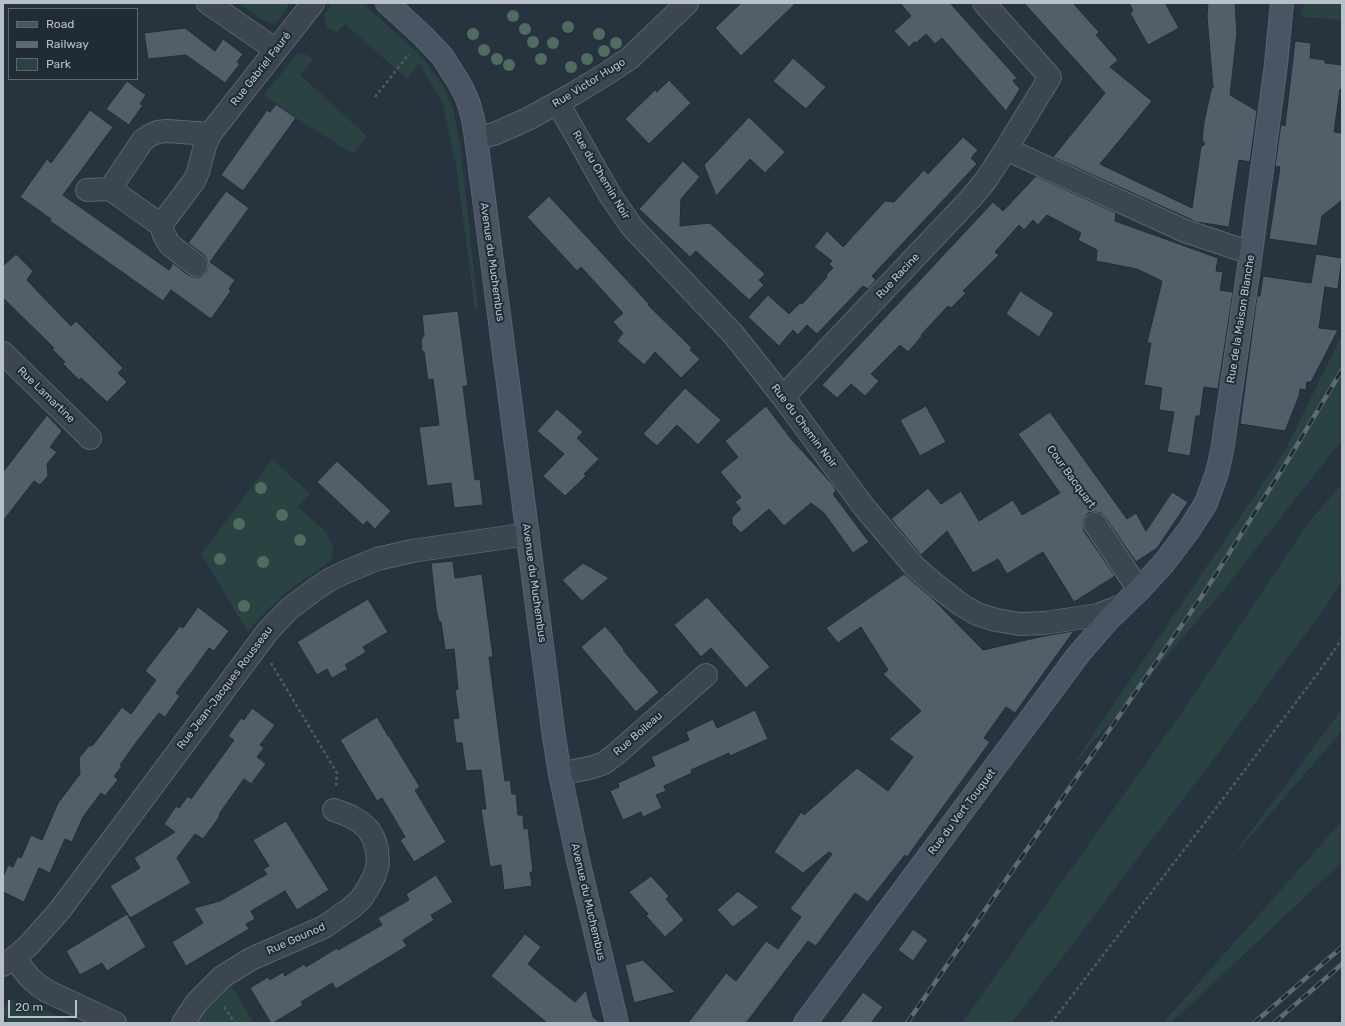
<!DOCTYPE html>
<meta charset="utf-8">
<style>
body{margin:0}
#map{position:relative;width:1345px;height:1026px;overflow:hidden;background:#273440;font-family:Rubik,sans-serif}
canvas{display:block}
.frame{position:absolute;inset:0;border:4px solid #b8c1ca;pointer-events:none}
.legend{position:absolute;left:8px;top:8px;width:130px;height:72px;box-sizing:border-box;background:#202b35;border:1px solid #5d6771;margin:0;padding:5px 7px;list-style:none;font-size:12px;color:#b8c1ca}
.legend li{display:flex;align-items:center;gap:8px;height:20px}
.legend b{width:20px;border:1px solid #5d6771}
.scale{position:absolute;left:8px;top:1000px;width:69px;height:18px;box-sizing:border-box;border:2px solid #b8c1ca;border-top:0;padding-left:5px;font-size:12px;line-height:14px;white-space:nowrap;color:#b8c1ca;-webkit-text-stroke:3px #202b35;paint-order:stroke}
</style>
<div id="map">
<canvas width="1345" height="1026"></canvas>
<div class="frame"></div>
<ul class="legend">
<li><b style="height:5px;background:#495562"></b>Road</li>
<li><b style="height:5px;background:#5e6a76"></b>Railway</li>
<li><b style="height:11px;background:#2a4242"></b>Park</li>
</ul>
<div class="scale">20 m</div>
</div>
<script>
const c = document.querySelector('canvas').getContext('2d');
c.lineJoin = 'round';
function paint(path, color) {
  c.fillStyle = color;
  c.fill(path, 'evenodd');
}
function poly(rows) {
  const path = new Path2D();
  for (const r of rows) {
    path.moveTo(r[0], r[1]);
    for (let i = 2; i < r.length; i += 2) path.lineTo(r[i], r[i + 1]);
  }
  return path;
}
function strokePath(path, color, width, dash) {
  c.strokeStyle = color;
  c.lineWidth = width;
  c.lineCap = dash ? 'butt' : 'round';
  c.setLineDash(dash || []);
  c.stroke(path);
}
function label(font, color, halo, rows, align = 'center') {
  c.font = font + ' Rubik,sans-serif';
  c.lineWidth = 4;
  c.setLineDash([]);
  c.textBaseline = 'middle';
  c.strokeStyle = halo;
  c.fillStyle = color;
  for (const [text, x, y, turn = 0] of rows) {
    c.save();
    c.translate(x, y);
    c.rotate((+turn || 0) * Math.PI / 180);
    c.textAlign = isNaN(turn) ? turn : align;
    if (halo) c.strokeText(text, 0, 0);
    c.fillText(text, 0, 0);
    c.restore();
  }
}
const green = poly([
 [238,3,290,3,277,22,271,24,258,17],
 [333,3,363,3,422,57,443,85,453,108,461,150,478,308,475,309,456,165,442,101,419,63,407,79,345,24,336,33,327,27,325,20,325,13],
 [1304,3,1342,3,1342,20,1301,17],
 [301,53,309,56,313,60,300,75,367,136,353,154,296,118,264,95,296,55],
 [1342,334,1342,441,1334,450,1222,592,1070,769,1286,449],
 [272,459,310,494,298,507,326,532,333,548,333,554,331,561,289,590,266,611,248,632,201,554],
 [1342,484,1342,580,1325,607,1216,756,1012,1023,962,1023,1178,718,1308,523],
 [1342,709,1342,731,1229,861],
 [1342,821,1342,862,1171,1023,1163,1023],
 [229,982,254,1023,192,1023],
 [9,1000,27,1003,47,1011,74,1023,8,1023,4,1016,4,1008]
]);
const building = poly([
 [741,3,796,3,741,56,715,28,741,3],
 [900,3,950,3,1017,78,1013,81,1020,89,1006,111,942,38,935,44,926,34,916,43,914,42,909,47,894,31,911,16,900,3],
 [1024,3,1073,3,1099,32,1096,35,1118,60,1110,67,1152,101,1100,164,1192,208,1201,147,1205,144,1202,140,1204,122,1212,86,1213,88,1207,16,1208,3,1235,3,1237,33,1230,95,1257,111,1250,162,1239,160,1229,227,1196,222,1190,219,1053,157,1105,93,1024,3],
 [1129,3,1165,3,1179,28,1148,45,1130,13,1133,11,1129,3],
 [185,28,215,51,223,39,243,54,237,62,240,64,225,83,186,55,148,59,144,33,185,28],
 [1295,41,1311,43,1310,58,1325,60,1325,63,1342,65,1342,90,1340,89,1334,132,1342,133,1342,200,1322,216,1317,246,1269,239,1280,167,1275,166,1281,124,1285,126,1295,41],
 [793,58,826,87,806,109,773,81,793,58],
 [669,80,691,103,649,144,625,119,655,90,657,92,669,80],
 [127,81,146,95,140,104,143,105,129,125,106,109,127,81],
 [276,104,296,118,243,191,221,175,267,110,270,112,276,104],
 [90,110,113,127,63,195,169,270,173,263,188,275,194,277,200,277,206,272,208,266,207,260,204,255,188,243,226,191,249,208,210,262,235,280,229,289,231,291,211,319,171,290,163,301,50,221,51,219,20,197,47,159,51,163,90,110],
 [749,117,785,152,765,173,750,159,716,196,704,165,749,117],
 [963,137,978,150,971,158,977,164,872,276,876,280,868,289,863,286,817,334,807,325,798,335,793,330,779,346,748,317,768,295,789,314,800,303,802,304,827,277,826,275,833,268,829,264,832,261,814,247,827,231,843,247,885,201,894,202,924,170,928,174,963,137],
 [683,161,700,177,681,199,680,226,710,223,765,274,759,280,764,285,749,300,696,251,690,257,639,209,683,161],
 [1036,176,1116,213,1115,221,1218,258,1216,271,1223,272,1220,290,1233,292,1218,389,1204,387,1200,416,1196,416,1190,456,1167,452,1174,412,1159,410,1162,388,1144,385,1151,343,1147,343,1162,281,1137,269,1096,261,1097,250,1078,240,1081,233,1047,215,1038,225,1033,220,1024,230,1019,225,995,252,999,255,963,291,966,293,951,308,948,306,921,335,922,336,908,352,900,345,871,374,879,381,865,396,851,384,837,398,822,385,993,202,1003,211,1036,176],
 [549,196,649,304,648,305,692,348,690,350,700,359,681,378,655,352,644,365,617,341,623,333,613,322,623,313,581,267,577,271,527,217,549,196],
 [16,254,33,271,27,280,42,296,71,326,76,321,123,368,118,373,127,382,107,402,81,378,79,380,63,364,65,362,52,349,54,348,3,298,3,266,16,254],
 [1316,254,1342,258,1338,289,1325,287,1319,328,1338,330,1311,382,1307,382,1306,390,1300,389,1299,396,1285,431,1240,424,1257,296,1260,296,1263,276,1311,283,1316,254],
 [1020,291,1054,313,1039,337,1006,314,1020,291],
 [458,311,468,386,463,386,475,480,480,479,483,505,454,508,451,483,427,486,419,427,439,425,433,379,428,380,424,352,422,351,421,340,424,335,422,315,458,311],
 [685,388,721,420,698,445,677,425,657,446,643,434,685,388],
 [766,406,792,440,833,485,836,491,833,494,869,542,853,553,824,513,811,503,784,526,769,509,741,533,732,524,732,517,741,509,735,502,741,497,720,472,738,457,725,441,766,406],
 [926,406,946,442,920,456,900,420,926,406],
 [557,409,583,432,577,438,599,459,584,474,586,476,565,496,543,476,564,454,537,431,557,409],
 [1050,412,1127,519,1136,513,1146,531,1172,492,1188,502,1157,548,1136,562,1105,517,1101,513,1095,512,1088,513,1084,519,1083,525,1084,531,1115,576,1074,602,1043,552,1007,574,998,559,973,573,947,531,921,555,891,519,928,488,941,504,961,491,979,521,1013,500,1022,515,1060,493,1018,434,1050,412],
 [47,415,62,431,50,447,57,452,47,464,48,476,40,485,34,481,3,521,3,472,47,415],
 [337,461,391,511,375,529,367,521,363,525,317,482,337,461],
 [453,561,455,578,482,574,493,657,489,657,505,781,510,780,512,794,516,794,518,815,523,815,524,829,528,828,533,872,530,872,532,886,504,890,501,865,490,867,481,809,486,809,481,770,466,771,462,743,456,743,453,719,459,718,455,690,458,689,454,649,445,650,441,622,439,622,436,608,431,563,453,561],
 [583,563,609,578,582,601,562,580,583,563],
 [904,574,932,598,983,650,1044,636,1074,631,1015,713,1006,707,984,738,990,742,969,771,907,857,905,855,868,902,855,893,816,946,808,941,746,1023,688,1023,726,973,736,981,766,941,778,949,801,917,790,909,832,854,829,852,803,873,774,852,801,812,804,815,857,768,888,791,913,757,889,739,921,711,883,674,888,670,861,627,838,643,826,628,904,574],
 [707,597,770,667,746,688,711,648,701,657,674,625,707,597],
 [368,599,388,632,363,647,366,652,345,665,348,669,332,678,327,669,317,675,297,642,329,622,368,599],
 [198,607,229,631,214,651,209,648,194,669,176,693,180,696,165,717,159,713,138,740,120,765,122,766,114,776,118,780,105,796,101,793,83,817,72,842,65,839,50,873,39,868,24,902,3,892,3,877,8,865,13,867,18,856,21,858,31,835,42,840,58,803,80,774,79,758,89,746,93,745,122,707,131,714,156,680,145,671,180,626,183,628,198,607],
 [605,626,624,649,623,650,659,692,636,712,581,647,605,626],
 [252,708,275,725,260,745,264,748,257,757,266,764,251,784,244,779,219,814,220,814,218,819,203,839,195,834,177,858,191,883,130,918,110,886,140,868,134,858,175,832,164,824,176,806,179,808,188,796,191,799,234,740,228,736,241,718,244,720,252,708],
 [755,710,768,739,730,756,729,753,691,770,692,773,664,786,666,791,656,795,662,808,643,817,641,812,623,820,610,791,619,787,618,783,655,766,651,757,689,740,686,732,713,719,717,728,755,710],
 [377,717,388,736,389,736,420,787,415,790,446,842,414,862,400,840,405,837,394,818,382,798,377,801,340,740,377,717],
 [286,821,329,890,297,910,285,891,251,911,255,919,246,924,249,929,186,966,172,942,203,923,194,908,220,901,267,874,263,869,269,866,253,840,286,821],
 [436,875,453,902,431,915,434,920,403,940,407,946,336,989,332,983,301,1002,303,1005,273,1023,271,1023,250,988,268,977,270,980,283,972,285,976,304,964,306,967,337,948,338,950,382,925,378,918,409,900,406,894,436,875],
 [651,876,669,896,666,899,684,920,665,937,646,916,648,914,629,892,651,876],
 [738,891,759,907,733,927,717,910,738,891],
 [127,914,146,947,107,971,102,963,80,975,66,951,127,914],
 [913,929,928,940,913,961,898,950,913,929],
 [525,934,541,947,528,964,575,1002,586,990,593,1017,600,1023,547,1023,491,976,525,934],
 [643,960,675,992,634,1003,625,965,643,960],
 [863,992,883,1007,871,1023,840,1023,863,992]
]);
const path = poly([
 [375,97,409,54],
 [1034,439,1082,505],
 [271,663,337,773,336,788],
 [224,1007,235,1023],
 [1051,1023,1210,816,1318,673,1342,639]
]);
const street = poly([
 [208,3,276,50],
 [558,103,610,195,632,227,734,335,783,397,864,507,914,566,937,586,960,604,977,614,996,620,1020,624,1045,623,1098,615,1124,605],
 [476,138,494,134,528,119,573,94,606,74,630,58,687,3],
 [1006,149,1185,231,1251,253],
 [110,189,161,225],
 [87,190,110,189,143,140,149,136,157,132,167,131,210,134],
 [196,265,170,245,164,235,161,225,194,181,198,172,205,146,210,134,313,3],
 [3,353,90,438],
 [783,397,972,197,986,180,1006,149,1050,77,984,3],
 [1095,524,1139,590],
 [560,774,593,767,604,763,616,754,706,675],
 [14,958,30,978,38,985,47,991,115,1023],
 [3,965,14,958,29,945,60,910,268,631,289,609,317,588,331,579,348,571,377,559,412,551,528,534],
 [183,1023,197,1002,222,977,251,959,324,927,351,908,361,899,368,888,374,877,378,864,377,850,374,839,368,829,360,822,350,816,334,810]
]);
const secondary = poly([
 [387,3,423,36,442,56,458,81,464,92,469,104,473,119,476,138,554,737,560,774,578,860,617,1023],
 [805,1023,1078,655,1109,619,1139,590,1164,563,1189,530,1206,503,1217,473,1222,451,1251,253,1276,64,1282,3]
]);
const rail = poly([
 [907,1023,1204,593,1288,460,1342,370],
 [1254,1023,1342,947],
 [1274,1023,1342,964]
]);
const trees = [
 [513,16],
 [568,27],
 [525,29],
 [473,34],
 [599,34],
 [533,42],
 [553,43],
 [616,43],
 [484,50],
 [604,51],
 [497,59],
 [541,59],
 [587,59],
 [509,65],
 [571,67],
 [261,488],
 [282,515],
 [239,524],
 [300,540],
 [220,559],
 [263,562],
 [244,606]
];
const streetNames = [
 ["Rue Gabriel Fauré",261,69,-52],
 ["Rue Victor Hugo",589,83,-32],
 ["Rue du Chemin Noir",601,175,59],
 ["Avenue du Muchembus",492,262,82],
 ["Rue Racine",898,276,-47],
 ["Rue de la Maison Blanche",1241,319,-81],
 ["Rue Lamartine",46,395,44],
 ["Rue du Chemin Noir",804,426,53],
 ["Cour Bacquart",1071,477,54],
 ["Avenue du Muchembus",534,583,82],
 ["Rue Jean-Jacques Rousseau",225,688,-53],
 ["Rue Boileau",638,734,-41],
 ["Rue du Vert Touquet",962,812,-53],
 ["Avenue du Muchembus",588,902,77],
 ["Rue Gounod",296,939,-24]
];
paint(green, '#2a4242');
paint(building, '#515f6a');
strokePath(building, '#222d37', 1);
strokePath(street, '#59646d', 24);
strokePath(secondary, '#59646d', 24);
strokePath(path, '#495f5f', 2.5, [3, 3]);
strokePath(street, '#3b4650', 22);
strokePath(secondary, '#495562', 22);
strokePath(rail, '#5e6a76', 4.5);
strokePath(rail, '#202b35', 3, [9]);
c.fillStyle = '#4f6c5e';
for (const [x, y] of trees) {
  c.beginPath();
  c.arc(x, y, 6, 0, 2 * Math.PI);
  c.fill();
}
label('11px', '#b8c1ca', '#202b35', streetNames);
</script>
